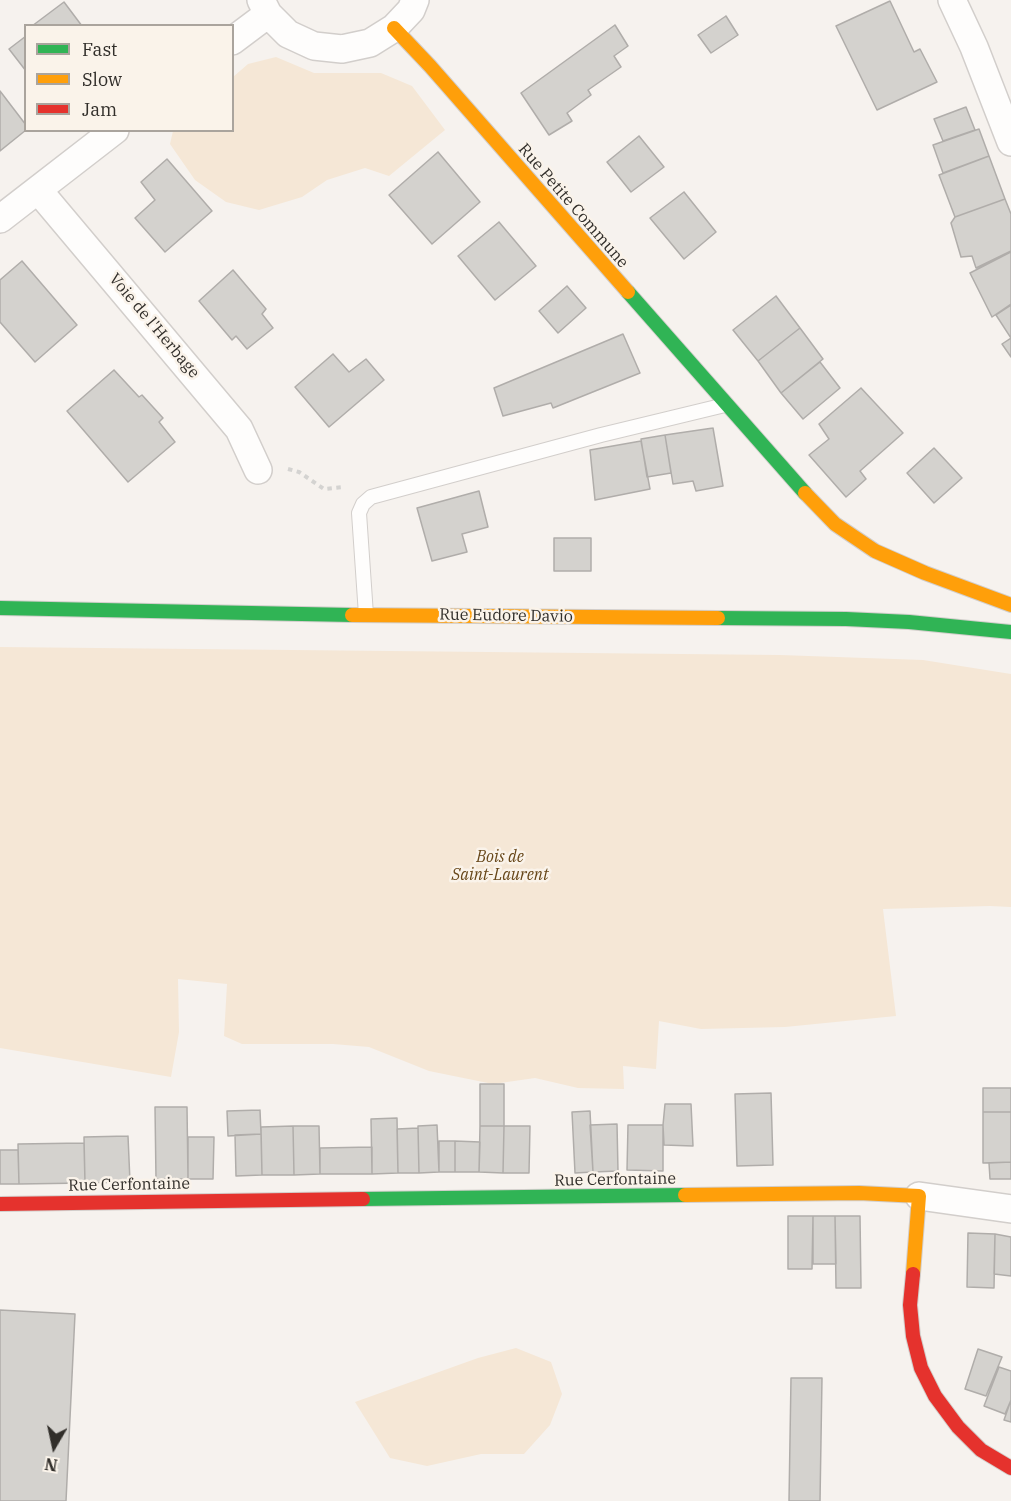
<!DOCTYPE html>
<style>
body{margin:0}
#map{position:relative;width:1011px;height:1501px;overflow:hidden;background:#f6f2ee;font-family:"IBM Plex Serif",serif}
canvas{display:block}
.legend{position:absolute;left:24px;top:24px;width:210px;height:108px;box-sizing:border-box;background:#faf3ea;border:2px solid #aaa49d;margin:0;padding:8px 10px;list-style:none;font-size:18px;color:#312e2a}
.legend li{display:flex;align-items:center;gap:12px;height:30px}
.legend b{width:30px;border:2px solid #aaa49d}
.north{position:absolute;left:24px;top:1417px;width:60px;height:60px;-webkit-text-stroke:4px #faf3ea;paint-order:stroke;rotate:189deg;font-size:16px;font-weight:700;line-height:24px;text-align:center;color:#312e2a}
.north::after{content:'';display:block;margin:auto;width:21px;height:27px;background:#312e2a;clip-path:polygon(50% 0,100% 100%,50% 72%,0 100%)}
</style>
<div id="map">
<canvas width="1011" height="1501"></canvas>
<ul class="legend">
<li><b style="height:8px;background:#30b455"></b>Fast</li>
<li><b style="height:8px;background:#ff9f0a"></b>Slow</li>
<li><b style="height:8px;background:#e5322d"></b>Jam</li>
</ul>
<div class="north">N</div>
</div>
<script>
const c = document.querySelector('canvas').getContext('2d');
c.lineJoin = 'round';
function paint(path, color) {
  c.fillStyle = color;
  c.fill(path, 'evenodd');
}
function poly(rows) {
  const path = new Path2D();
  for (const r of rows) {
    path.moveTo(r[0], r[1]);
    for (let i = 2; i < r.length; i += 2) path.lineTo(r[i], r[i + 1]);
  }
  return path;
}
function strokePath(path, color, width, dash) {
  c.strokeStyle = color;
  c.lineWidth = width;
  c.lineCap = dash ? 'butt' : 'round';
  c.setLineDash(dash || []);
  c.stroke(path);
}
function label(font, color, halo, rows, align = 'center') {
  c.font = font + ' "IBM Plex Serif",serif';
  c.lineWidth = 5;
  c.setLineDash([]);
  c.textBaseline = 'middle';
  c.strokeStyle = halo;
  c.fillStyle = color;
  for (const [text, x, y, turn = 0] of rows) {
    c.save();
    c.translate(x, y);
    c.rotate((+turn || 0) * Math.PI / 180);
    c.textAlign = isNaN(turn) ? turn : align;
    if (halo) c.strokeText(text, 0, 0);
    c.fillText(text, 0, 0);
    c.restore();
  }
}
const green = poly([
 [276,57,314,73,381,73,412,86,445,130,389,176,365,168,327,180,302,197,259,210,226,202,195,180,170,144,173,131,232,130,233,77,248,64],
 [0,647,780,655,923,660,1011,674,1011,907,990,906,883,909,896,1016,785,1027,701,1029,659,1021,656,1069,623,1066,624,1089,578,1088,535,1078,493,1084,429,1071,369,1047,333,1044,242,1044,224,1036,227,984,178,979,179,1032,171,1077,0,1048],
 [516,1348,551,1362,562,1394,550,1425,524,1454,481,1454,427,1466,390,1458,355,1402,478,1358]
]);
const building = poly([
 [890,1,914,52,920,49,937,82,877,110,836,26,890,1],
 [64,2,82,26,32,26,64,2],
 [726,16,738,35,711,53,698,35,726,16],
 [615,25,628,46,614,56,621,67,588,90,591,95,567,113,572,121,549,135,521,93,615,25],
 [26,36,26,71,9,49,26,36],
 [0,91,26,125,26,130,0,151,0,91],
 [966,107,975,130,943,141,934,119,966,107],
 [979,129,989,156,943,173,933,145,979,129],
 [639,136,664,167,631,192,607,162,639,136],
 [438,152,480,202,432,244,389,195,438,152],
 [989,156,1005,199,955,217,939,175,989,156],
 [167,159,212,211,165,252,135,218,155,200,141,182,167,159],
 [684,192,716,232,684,259,650,218,684,192],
 [1005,199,1011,214,1011,251,976,268,972,256,961,257,951,223,955,217,1005,199],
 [499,222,536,266,495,300,458,256,499,222],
 [1011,252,1011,304,992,317,970,273,1011,252],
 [22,261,77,325,35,362,0,322,0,280,22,261],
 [233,270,266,309,262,314,273,328,247,349,236,336,232,340,199,301,233,270],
 [567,286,586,308,558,333,539,311,567,286],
 [776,296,800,328,758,361,733,330,776,296],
 [1011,305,1011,338,996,315,1011,305],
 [800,328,823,359,781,393,758,361,800,328],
 [623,334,640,373,553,408,551,403,503,416,494,388,623,334],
 [1011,338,1011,357,1002,344,1011,338],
 [333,354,349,372,366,359,384,380,329,427,295,387,333,354],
 [820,362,840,388,803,419,781,393,820,362],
 [114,370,139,397,142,395,163,418,159,422,175,442,128,482,67,411,114,370],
 [861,388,903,433,860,471,866,479,846,497,809,455,829,439,819,424,861,388],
 [713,428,723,486,696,491,693,481,673,484,665,435,713,428],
 [665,435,671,473,647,477,641,439,665,435],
 [641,441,650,489,595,500,590,450,641,441],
 [934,448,962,478,934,503,907,473,934,448],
 [479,491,488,527,462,534,467,552,432,561,417,508,479,491],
 [554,538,591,538,591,571,554,571,554,538],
 [480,1084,504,1084,504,1126,480,1126,480,1084],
 [983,1088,1011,1088,1011,1112,983,1112,983,1088],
 [771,1093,773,1165,737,1166,735,1094,771,1093],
 [665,1104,691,1104,693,1146,664,1145,663,1125,665,1104],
 [155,1107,187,1107,188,1179,156,1179,155,1107],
 [260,1110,261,1134,228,1136,227,1111,260,1110],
 [590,1111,593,1172,575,1173,572,1112,590,1111],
 [983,1112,1011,1112,1011,1162,983,1163,983,1112],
 [397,1118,398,1173,372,1174,371,1119,397,1118],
 [617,1124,618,1171,593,1172,590,1125,617,1124],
 [437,1125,439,1172,419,1173,418,1126,437,1125],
 [628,1125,663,1125,663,1171,627,1170,628,1125],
 [293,1126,294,1175,262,1175,261,1127,293,1126],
 [293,1126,319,1126,320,1174,294,1175,293,1126],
 [480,1126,504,1126,503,1173,479,1172,480,1126],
 [504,1126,530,1126,529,1173,503,1173,504,1126],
 [418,1128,419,1173,398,1173,397,1129,418,1128],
 [261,1134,262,1175,236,1176,235,1135,261,1134],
 [128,1136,130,1182,85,1183,84,1137,128,1136],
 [188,1137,214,1137,213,1179,188,1179,188,1137],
 [439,1141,455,1141,455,1172,439,1172,439,1141],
 [455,1141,480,1142,479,1172,455,1172,455,1141],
 [84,1143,85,1183,19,1184,18,1144,84,1143],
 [372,1147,372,1174,320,1174,320,1148,372,1147],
 [0,1150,18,1150,19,1184,0,1184,0,1150],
 [1011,1162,1011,1179,990,1179,989,1163,1011,1162],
 [788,1216,813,1216,812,1269,788,1269,788,1216],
 [813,1216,835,1216,836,1264,813,1264,813,1216],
 [835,1216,860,1216,861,1288,836,1288,835,1216],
 [968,1233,995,1234,994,1288,967,1287,968,1233],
 [995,1234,1011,1237,1011,1276,994,1274,995,1234],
 [0,1310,75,1314,66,1501,0,1501,0,1310],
 [978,1349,1002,1357,986,1396,965,1389,978,1349],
 [999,1367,1011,1371,1011,1400,1005,1414,984,1406,999,1367],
 [791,1378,822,1378,820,1501,789,1501,791,1378],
 [1011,1400,1011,1422,1004,1420,1011,1400]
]);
const path = poly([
 [288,469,299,472,324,489,344,487]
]);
const lane = poly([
 [366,615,359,513,363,504,371,497,601,435,725,405]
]);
const street = poly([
 [261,0,268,14,288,34,314,46,342,49,370,43,394,28,411,10,415,0],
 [952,0,974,47,1011,142],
 [232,41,268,14],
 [38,190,239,429,258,470],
 [0,219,115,130],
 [919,1196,1011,1209]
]);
const fast = poly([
 [628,292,805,493],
 [0,608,352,615],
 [718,618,846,619,909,622,1011,632],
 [363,1199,685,1195]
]);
const slow = poly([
 [394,28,430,66,628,292],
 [805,493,835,524,875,551,925,573,1011,605],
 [352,615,718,618],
 [685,1195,859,1193,919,1196,913,1274]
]);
const jam = poly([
 [0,1204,363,1199],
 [913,1274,910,1305,913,1336,921,1368,935,1396,958,1427,981,1450,1011,1468]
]);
const streetNames = [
 ["Rue Petite Commune",573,206,49],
 ["Voie de l'Herbage",154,326,50],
 ["Rue Eudore Davio",506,616,1],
 ["Rue Cerfontaine",615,1180,-1],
 ["Rue Cerfontaine",129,1185,-1]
];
const parkNames = [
 ["Bois de",500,857],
 ["Saint-Laurent",500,875]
];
paint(green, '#f5e7d6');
paint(building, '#d4d2ce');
strokePath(building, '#b0adaa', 1.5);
strokePath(lane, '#d2cecb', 16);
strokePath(street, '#d2cecb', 30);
strokePath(fast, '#d2cecb', 16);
strokePath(slow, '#d2cecb', 16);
strokePath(jam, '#d2cecb', 16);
strokePath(path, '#d4d3d1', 4, [4.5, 4.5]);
strokePath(lane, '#fefdfc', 14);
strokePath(street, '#fefdfc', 27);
strokePath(fast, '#30b455', 14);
strokePath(slow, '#ff9f0a', 14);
strokePath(jam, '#e5322d', 14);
label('16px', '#312e2a', '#faf3ea', streetNames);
label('italic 16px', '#674618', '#faf3ea', parkNames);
</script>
